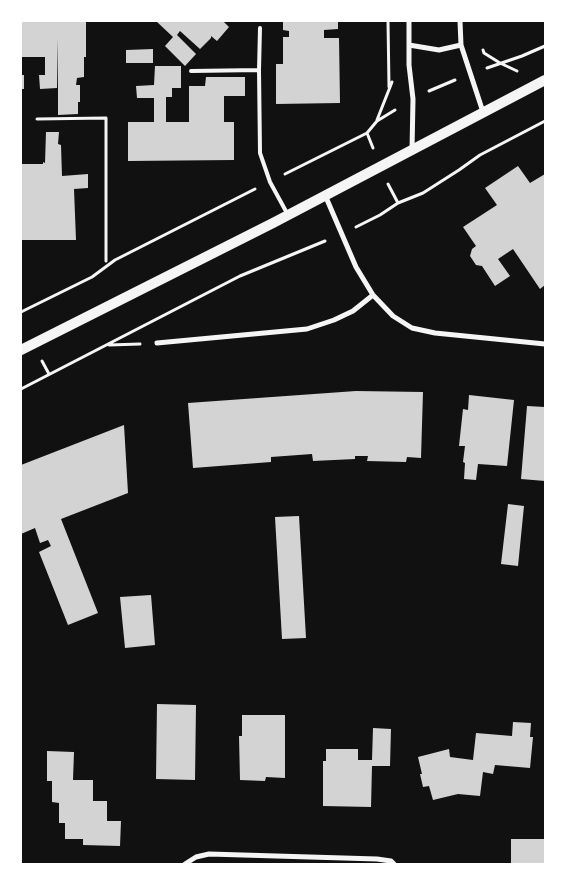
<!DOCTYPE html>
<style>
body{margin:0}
#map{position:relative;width:566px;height:885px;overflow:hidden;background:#111;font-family:"DM Sans",sans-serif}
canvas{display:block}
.frame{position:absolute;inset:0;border:22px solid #fff;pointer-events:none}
</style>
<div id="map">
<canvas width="566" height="885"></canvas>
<div class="frame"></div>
</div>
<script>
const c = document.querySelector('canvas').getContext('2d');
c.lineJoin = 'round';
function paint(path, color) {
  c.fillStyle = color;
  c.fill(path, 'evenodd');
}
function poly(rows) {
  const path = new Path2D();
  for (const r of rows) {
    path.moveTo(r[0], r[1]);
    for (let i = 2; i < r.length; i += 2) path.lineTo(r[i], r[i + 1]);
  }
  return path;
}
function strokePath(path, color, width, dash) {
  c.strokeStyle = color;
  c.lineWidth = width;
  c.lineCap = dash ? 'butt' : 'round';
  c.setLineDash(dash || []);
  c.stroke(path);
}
const building = poly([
 [21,21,86,21,86,57,84,57,84,77,77,78,76,85,80,85,80,102,78,102,78,114,58,115,58,38,57,88,40,89,39,75,45,75,45,57,21,57],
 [156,21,223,21,229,27,217,41,211,36,211,38,200,49,180,31,177,35,196,54,185,66,165,46,173,37],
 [283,21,338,21,338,29,324,30,324,38,339,38,340,103,276,104,276,64,283,64,283,37,289,37,289,31,283,30],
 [153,49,153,63,126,63,126,50],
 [155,66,181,66,181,88,172,88,172,97,166,97,166,122,189,122,189,86,205,86,206,77,245,77,245,96,224,96,224,122,234,122,234,160,128,161,128,122,154,122,154,98,137,98,136,86,154,85],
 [21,75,24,75,24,89,21,89],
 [46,132,59,132,58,144,61,145,62,176,88,174,88,188,74,189,76,240,21,240,21,164,43,164,43,162,45,163],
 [518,166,530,183,545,174,545,285,540,289,513,249,498,259,510,276,495,286,482,266,476,265,470,256,472,249,476,246,463,227,497,205,485,188],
 [356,391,423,392,421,458,407,457,406,462,367,461,368,456,355,456,355,459,313,461,312,454,271,457,271,462,193,468,188,403],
 [469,395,514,400,507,466,478,464,476,480,464,479,465,463,463,462,465,446,459,446,463,409,468,410],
 [527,406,545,407,545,481,521,479],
 [124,425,128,493,61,519,98,613,68,625,39,552,51,546,48,540,40,543,35,528,21,534,21,465],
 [508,504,524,506,518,566,501,564],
 [299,516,306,638,282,639,275,517],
 [151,595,155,645,125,648,120,597],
 [157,704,196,705,195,780,156,779],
 [242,715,285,715,285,778,266,777,265,781,240,780,239,736,242,736],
 [513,722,531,723,530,737,533,737,530,768,495,765,493,774,483,772,480,796,458,794,433,800,429,786,423,787,420,774,422,774,418,757,449,749,450,757,473,760,476,733,512,736],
 [373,728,391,729,390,766,372,766,371,807,323,806,323,761,326,761,326,749,358,749,358,760,372,760],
 [47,751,74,752,73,780,93,780,93,801,107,801,107,821,121,821,120,846,83,845,83,839,65,839,65,823,59,823,59,803,52,802,52,781,47,781],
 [511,839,545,839,545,864,511,864]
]);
const path = poly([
 [388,21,389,87],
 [483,50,484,53,500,63,517,71],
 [487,68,522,56,545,46],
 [429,91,455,80],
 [37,119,106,118,106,261],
 [377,120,392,82],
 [367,133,373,148],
 [285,174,367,133,377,121,395,110],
 [388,184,398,203],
 [356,227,380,215,398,203,423,193,459,170,480,155,545,121],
 [21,312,92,277,115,260,255,189],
 [109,345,140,344],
 [42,361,49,374],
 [21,389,240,276,325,241]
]);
const service = poly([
 [260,28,259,70,260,153,270,182,288,215],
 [191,71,259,70]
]);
const minor = poly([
 [409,21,409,65,413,99,412,150],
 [460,21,461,45,483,112],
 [409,45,439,50,461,45],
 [325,195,356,267,373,295,393,316,412,328,435,333,545,344],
 [157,343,307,329,334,320,353,311,373,295],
 [185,864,196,857,209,854,377,859,391,861,394,864]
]);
const secondary = poly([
 [21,350,273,223,545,80]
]);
paint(building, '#d3d3d3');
strokePath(path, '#f5f5f5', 3);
strokePath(service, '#f5f5f5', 4);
strokePath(minor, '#f5f5f5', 5);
strokePath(secondary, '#f5f5f5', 10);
</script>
